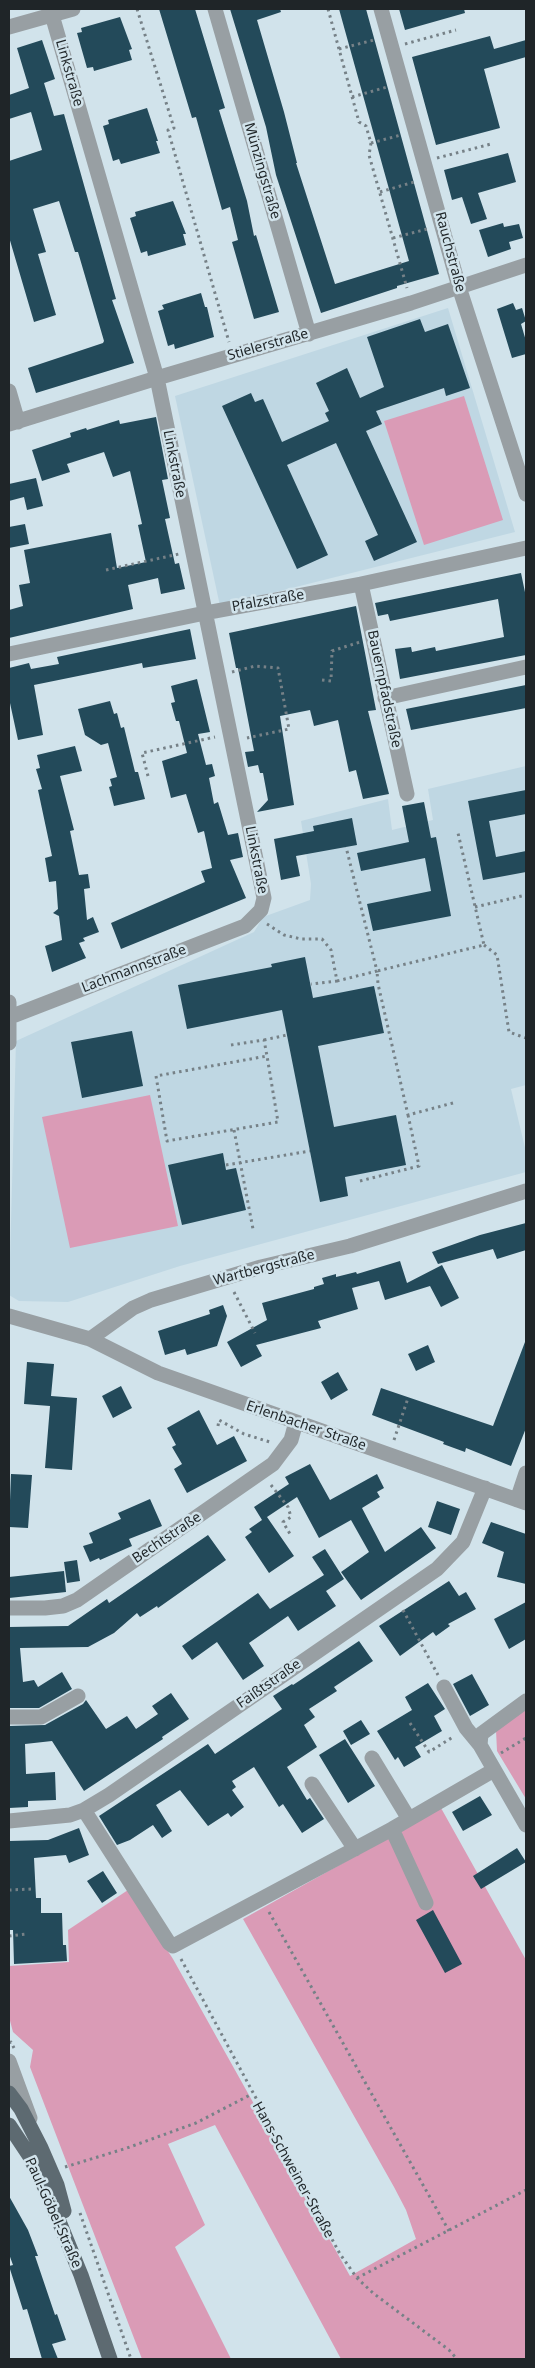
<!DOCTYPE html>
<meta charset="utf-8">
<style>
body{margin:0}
#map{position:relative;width:535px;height:2368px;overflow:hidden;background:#d1e3eb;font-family:"Noto Sans",sans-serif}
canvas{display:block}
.frame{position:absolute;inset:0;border:10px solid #1f2528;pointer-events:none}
</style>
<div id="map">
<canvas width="535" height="2368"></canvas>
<div class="frame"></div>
</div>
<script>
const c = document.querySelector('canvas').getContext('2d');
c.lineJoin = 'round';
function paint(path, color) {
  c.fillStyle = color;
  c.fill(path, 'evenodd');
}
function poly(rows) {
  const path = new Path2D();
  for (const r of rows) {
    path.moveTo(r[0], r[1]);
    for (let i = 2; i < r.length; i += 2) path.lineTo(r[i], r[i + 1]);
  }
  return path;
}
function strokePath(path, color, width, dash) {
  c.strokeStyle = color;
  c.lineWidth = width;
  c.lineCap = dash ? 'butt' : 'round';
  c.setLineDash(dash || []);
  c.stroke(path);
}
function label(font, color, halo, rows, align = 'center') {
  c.font = font + ' "Noto Sans",sans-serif';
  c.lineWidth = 5;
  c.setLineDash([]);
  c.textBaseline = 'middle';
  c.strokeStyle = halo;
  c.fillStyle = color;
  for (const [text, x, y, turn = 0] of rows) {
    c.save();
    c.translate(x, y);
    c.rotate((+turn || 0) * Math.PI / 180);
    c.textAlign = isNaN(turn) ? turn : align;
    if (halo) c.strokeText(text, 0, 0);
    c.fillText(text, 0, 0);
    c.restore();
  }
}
const built = poly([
 [448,308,515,532,220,606,175,396],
 [526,766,526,1085,511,1089,526,1152,526,1172,180,1266,68,1302,19,1301,9,1295,16,1041,254,932,263,917,310,900,311,884,301,821,388,799,392,830,433,820,428,789]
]);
const green = poly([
 [464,396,503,520,424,545,384,421],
 [150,1095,178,1226,70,1248,42,1117],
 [526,1708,526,1799,497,1751,496,1730],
 [441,1808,526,1960,526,2359,341,2359,215,2125,168,2144,205,2225,175,2247,231,2359,142,2359,30,2067,33,2050,13,2032,9,2017,9,1966,69,1962,68,1930,128,1890,173,1959,350,2276,416,2239,406,2210,394,2187,243,1919]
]);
const building = poly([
 [159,9,195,9,225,108,219,110,247,201,254,236,256,235,279,312,254,319,232,242,238,240,230,207,222,210,196,117,192,118],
 [230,9,280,9,281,12,257,20,284,112,297,163,296,163,335,284,409,261,339,9,366,9,439,274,397,286,397,288,321,313,276,175,266,127],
 [399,9,464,9,465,13,405,30],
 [120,17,132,49,129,50,132,60,94,71,93,67,87,68,77,33,82,32,81,28],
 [490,36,494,49,526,40,526,57,484,69,500,128,436,145,412,57],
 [42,40,55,79,44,83,54,116,64,114,116,299,112,300,134,363,36,393,28,368,103,343,104,341,78,252,75,252,59,201,33,209,46,252,38,254,56,315,34,322,9,237,9,161,42,150,31,112,9,119,9,95,29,88,17,48],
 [147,108,158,141,156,141,160,153,121,164,119,159,113,161,103,126,109,124,108,120],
 [508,153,516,182,478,193,487,219,471,224,462,197,452,200,444,170],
 [173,201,186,234,183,234,186,245,148,256,147,251,141,253,130,218,136,216,135,212],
 [503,223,504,227,519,224,523,238,509,242,511,249,488,257,479,230],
 [201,293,205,307,207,307,214,337,175,349,174,344,168,346,158,311,164,309,162,305],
 [513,303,516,310,522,308,526,321,521,324,526,341,526,354,512,358,497,309],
 [420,319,425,332,448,324,470,388,446,396,444,388,376,411,382,424,366,431,417,542,374,561,365,541,378,535,336,443,287,465,328,555,297,569,222,406,251,393,255,402,263,399,282,442,329,421,325,413,329,411,316,383,347,368,360,398,384,387,367,337],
 [156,417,168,479,162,480,170,518,165,519,175,564,179,563,185,589,161,594,158,578,128,585,133,609,9,638,9,610,23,606,19,585,30,583,24,550,111,533,117,568,146,562,138,525,142,524,130,471,113,477,104,452,67,464,70,472,42,481,32,450,71,437,70,433,86,428,87,430,119,420,120,424],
 [36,478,43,506,27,510,24,497,9,501,9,484],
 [25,524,29,544,9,548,9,527],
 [521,573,526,597,526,655,400,679,395,649,411,647,412,652,435,647,436,651,504,637,498,599,390,621,388,614,378,616,375,603],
 [356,606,376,710,368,711,389,794,363,799,356,770,349,772,338,720,314,726,310,710,280,716,294,805,257,812,268,800,263,773,260,773,258,765,248,767,245,752,254,751,238,668,236,668,229,633],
 [190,629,196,659,143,668,142,663,34,685,43,735,18,740,10,703,9,704,9,668,29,663,31,669,59,664,57,657],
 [197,679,210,732,198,734,206,765,212,764,215,776,209,778,214,804,218,802,228,835,238,833,243,857,230,860,246,898,121,949,111,923,205,882,201,871,212,868,204,831,198,833,186,794,171,798,162,761,187,753,179,721,176,721,171,703,175,702,171,686],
 [526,685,526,708,411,730,406,709],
 [110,701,114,714,117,713,121,728,124,727,135,772,138,772,145,799,114,806,109,787,112,786,110,779,117,777,108,743,101,745,85,735,78,709],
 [75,746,82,771,60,776,74,830,70,831,79,875,88,874,90,888,84,889,87,920,93,917,99,932,83,938,85,941,79,943,86,958,52,972,45,946,62,940,59,916,53,913,58,909,56,881,49,882,45,858,52,856,38,790,42,789,36,769,40,768,37,755],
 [526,790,526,814,489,821,496,857,526,851,526,872,483,880,468,801],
 [424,802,431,838,436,837,451,916,373,931,367,904,431,891,425,858,361,871,357,853,409,842,402,806],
 [352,818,357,845,296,856,300,876,281,880,274,839,314,831,313,826],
 [305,957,313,998,374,986,384,1033,318,1046,334,1127,396,1115,406,1165,345,1177,348,1196,320,1202,282,1010,187,1029,178,985,272,967,271,964],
 [132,1031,143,1086,82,1098,71,1042],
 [223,1153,226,1170,236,1168,246,1210,182,1225,168,1165],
 [526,1223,526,1250,497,1259,493,1249,438,1264,432,1252,480,1235],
 [400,1261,407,1283,442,1265,459,1298,441,1307,430,1286,385,1300,379,1281,352,1288,358,1309,318,1321,321,1328,256,1345,262,1356,241,1367,227,1342,267,1320,262,1303,314,1289,314,1287,324,1284,322,1278,336,1274,336,1277,356,1272,357,1274],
 [223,1305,227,1316,217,1346,187,1355,185,1349,165,1355,158,1331,210,1314,209,1310],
 [525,1342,526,1428,511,1466,466,1448,465,1452,443,1444,444,1442,372,1415,381,1388,493,1426],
 [428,1345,435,1362,416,1371,408,1354],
 [27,1362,54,1364,51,1396,77,1398,72,1470,45,1468,50,1406,24,1404],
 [338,1372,348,1390,331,1400,321,1382],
 [121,1386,132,1408,113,1418,102,1396],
 [199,1410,217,1445,234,1436,247,1461,187,1493,174,1469,182,1464,172,1447,176,1445,167,1428],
 [310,1464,330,1500,377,1474,384,1488,377,1492,380,1497,362,1508,385,1552,421,1527,436,1548,361,1600,341,1572,369,1552,351,1520,319,1538,297,1497,267,1517,294,1556,269,1573,245,1537,252,1532,249,1529,262,1520,254,1507,289,1484,285,1477],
 [11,1474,32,1475,28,1528,9,1527],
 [150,1499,162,1526,129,1539,132,1546,100,1560,99,1558,90,1562,83,1546,93,1543,89,1533,121,1519,118,1513],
 [437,1501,460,1509,451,1535,428,1527],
 [491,1522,526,1534,526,1584,497,1577,504,1552,482,1543],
 [208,1535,226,1560,158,1608,157,1606,140,1617,137,1613,114,1633,88,1647,20,1648,23,1682,34,1680,38,1687,62,1672,72,1689,39,1708,9,1708,9,1627,68,1626,107,1599,109,1603],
 [325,1549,344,1579,326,1591,336,1606,298,1631,288,1616,249,1643,264,1666,243,1680,217,1642,192,1660,182,1646,258,1593,270,1609,324,1575,312,1557],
 [77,1560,80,1581,67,1583,64,1562],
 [64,1571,66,1592,9,1598,9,1577],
 [449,1581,459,1596,466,1592,476,1609,448,1624,450,1626,436,1636,433,1632,400,1656,379,1626],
 [526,1602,526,1639,509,1649,494,1619],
 [359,1641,373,1661,334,1687,337,1691,309,1709,315,1717,304,1725,317,1747,287,1767,307,1800,310,1798,324,1819,302,1833,283,1804,279,1807,254,1767,232,1781,236,1787,232,1790,244,1807,231,1817,228,1813,208,1826,180,1790,156,1805,172,1831,162,1838,153,1825,130,1840,117,1845,99,1816,208,1744,215,1754,282,1709,273,1696,292,1684,293,1685],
 [472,1674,489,1705,470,1716,453,1684],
 [428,1683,445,1709,434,1716,442,1731,415,1747,421,1757,404,1767,398,1757,395,1760,377,1731,412,1710,405,1697],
 [171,1693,189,1719,162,1737,163,1739,84,1791,52,1741,25,1744,26,1774,55,1772,56,1800,28,1801,28,1807,9,1808,9,1726,45,1725,83,1704,86,1700,106,1729,127,1716,136,1729,158,1714,152,1706],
 [361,1720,370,1734,351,1745,343,1731],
 [345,1739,375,1786,348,1803,319,1755],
 [480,1796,492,1815,463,1831,452,1812],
 [79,1828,89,1855,69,1863,66,1855,34,1858,36,1898,41,1898,41,1913,62,1913,63,1945,66,1945,67,1961,14,1964,13,1930,10,1930,9,1841,48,1840],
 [517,1848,526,1862,481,1889,473,1876],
 [103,1871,117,1893,102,1903,87,1881],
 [433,1910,462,1964,445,1973,416,1920],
 [9,2196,28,2230,38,2256,35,2256,55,2315,57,2314,66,2340,52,2344,58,2359,42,2359,27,2309,23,2310,9,2266,13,2265,9,2254]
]);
const path = poly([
 [137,9,174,128,168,130,229,342],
 [328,9,359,122,366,126,371,143,369,155,407,288],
 [405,44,456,30],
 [339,49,374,40],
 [352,97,387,87],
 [371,143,401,135],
 [437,158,491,144],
 [380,192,414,182],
 [393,238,427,229],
 [106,570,179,554],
 [232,672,255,666,278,668,289,729,247,738],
 [322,680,331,681,332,651,360,642],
 [148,776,142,753,215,737],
 [475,907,526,895],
 [267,924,284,935,301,939,322,939,331,950,337,981,311,984],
 [484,945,497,955,509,1032,526,1038],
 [337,981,377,971,346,847],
 [264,1040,287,1035],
 [231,1045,264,1040,267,1056,156,1076,167,1141,278,1122,267,1056],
 [453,1103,408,1115,378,984,377,971,484,945,458,833],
 [234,1130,253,1229],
 [226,1165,310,1151],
 [360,1181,419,1166,408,1115],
 [234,1292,255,1333],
 [218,1426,219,1420,244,1434,270,1442],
 [394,1440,408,1398],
 [271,1485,288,1507,291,1517,283,1522,290,1534],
 [403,1610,438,1675],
 [410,1723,429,1752,453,1737],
 [501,1753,526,1738],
 [9,1890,32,1889],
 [269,1912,449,2231],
 [9,1936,27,1934],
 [181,1959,340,2254,357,2278,373,2293,449,2350,457,2359],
 [9,2043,11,2042,14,2048],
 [65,2167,127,2148,196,2123,252,2094],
 [80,2213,131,2359],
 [357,2278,526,2190]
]);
const minor = poly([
 [215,9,309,334],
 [381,9,459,287,526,494],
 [9,27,73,9],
 [9,391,18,422],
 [9,424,157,378,411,303,526,265],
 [361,584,407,794],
 [9,654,205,613,361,584,526,548],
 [385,698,526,667],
 [9,1002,9,1043],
 [10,1017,245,926,261,910,264,898,157,378,52,15],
 [9,1316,90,1339,158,1373,526,1503],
 [90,1339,133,1308,151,1300,261,1267,350,1246,526,1191],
 [517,1500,526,1473],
 [9,1608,45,1608,63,1606,77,1600,273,1464,291,1440,296,1422],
 [444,1687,466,1728,480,1745,526,1825],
 [9,1717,41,1717,78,1696],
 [480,1745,481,1734,526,1701],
 [372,1758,409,1819],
 [312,1784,355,1849],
 [84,1810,169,1943,173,1946,392,1829,494,1770],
 [9,1821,70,1815,84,1810,109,1795,437,1569,463,1542,485,1488],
 [392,1829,426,1903],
 [9,2061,30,2118]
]);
const major = poly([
 [9,2093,21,2109,41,2148,57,2185,64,2211],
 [9,2125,29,2155,47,2192,81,2275,110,2359]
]);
const streetNames = [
 ["Linkstraße",69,73,74],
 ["Münzingstraße",262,171,74],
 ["Rauchstraße",450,252,75],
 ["Stielerstraße",268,345,-16],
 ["Linkstraße",174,464,79],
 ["Pfalzstraße",268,601,-10],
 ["Bauernpfadstraße",384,689,78],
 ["Linkstraße",256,860,79],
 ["Lachmannstraße",134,969,-21],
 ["Wartbergstraße",264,1268,-15],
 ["Erlenbacher Straße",306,1426,19],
 ["Bechtstraße",167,1538,-34],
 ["Faißtstraße",269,1684,-35],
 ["Hans-Schweiner-Straße",293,2170,61],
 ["Paul-Göbel-Straße",53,2213,66]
];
paint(built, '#bfd7e3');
paint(green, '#da9bb6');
paint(building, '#234a5a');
strokePath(path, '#768187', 3, [2.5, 4]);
strokePath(minor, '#989fa3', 15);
strokePath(major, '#5d6a71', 15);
label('14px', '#1f2528', '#d1e3eb', streetNames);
</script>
